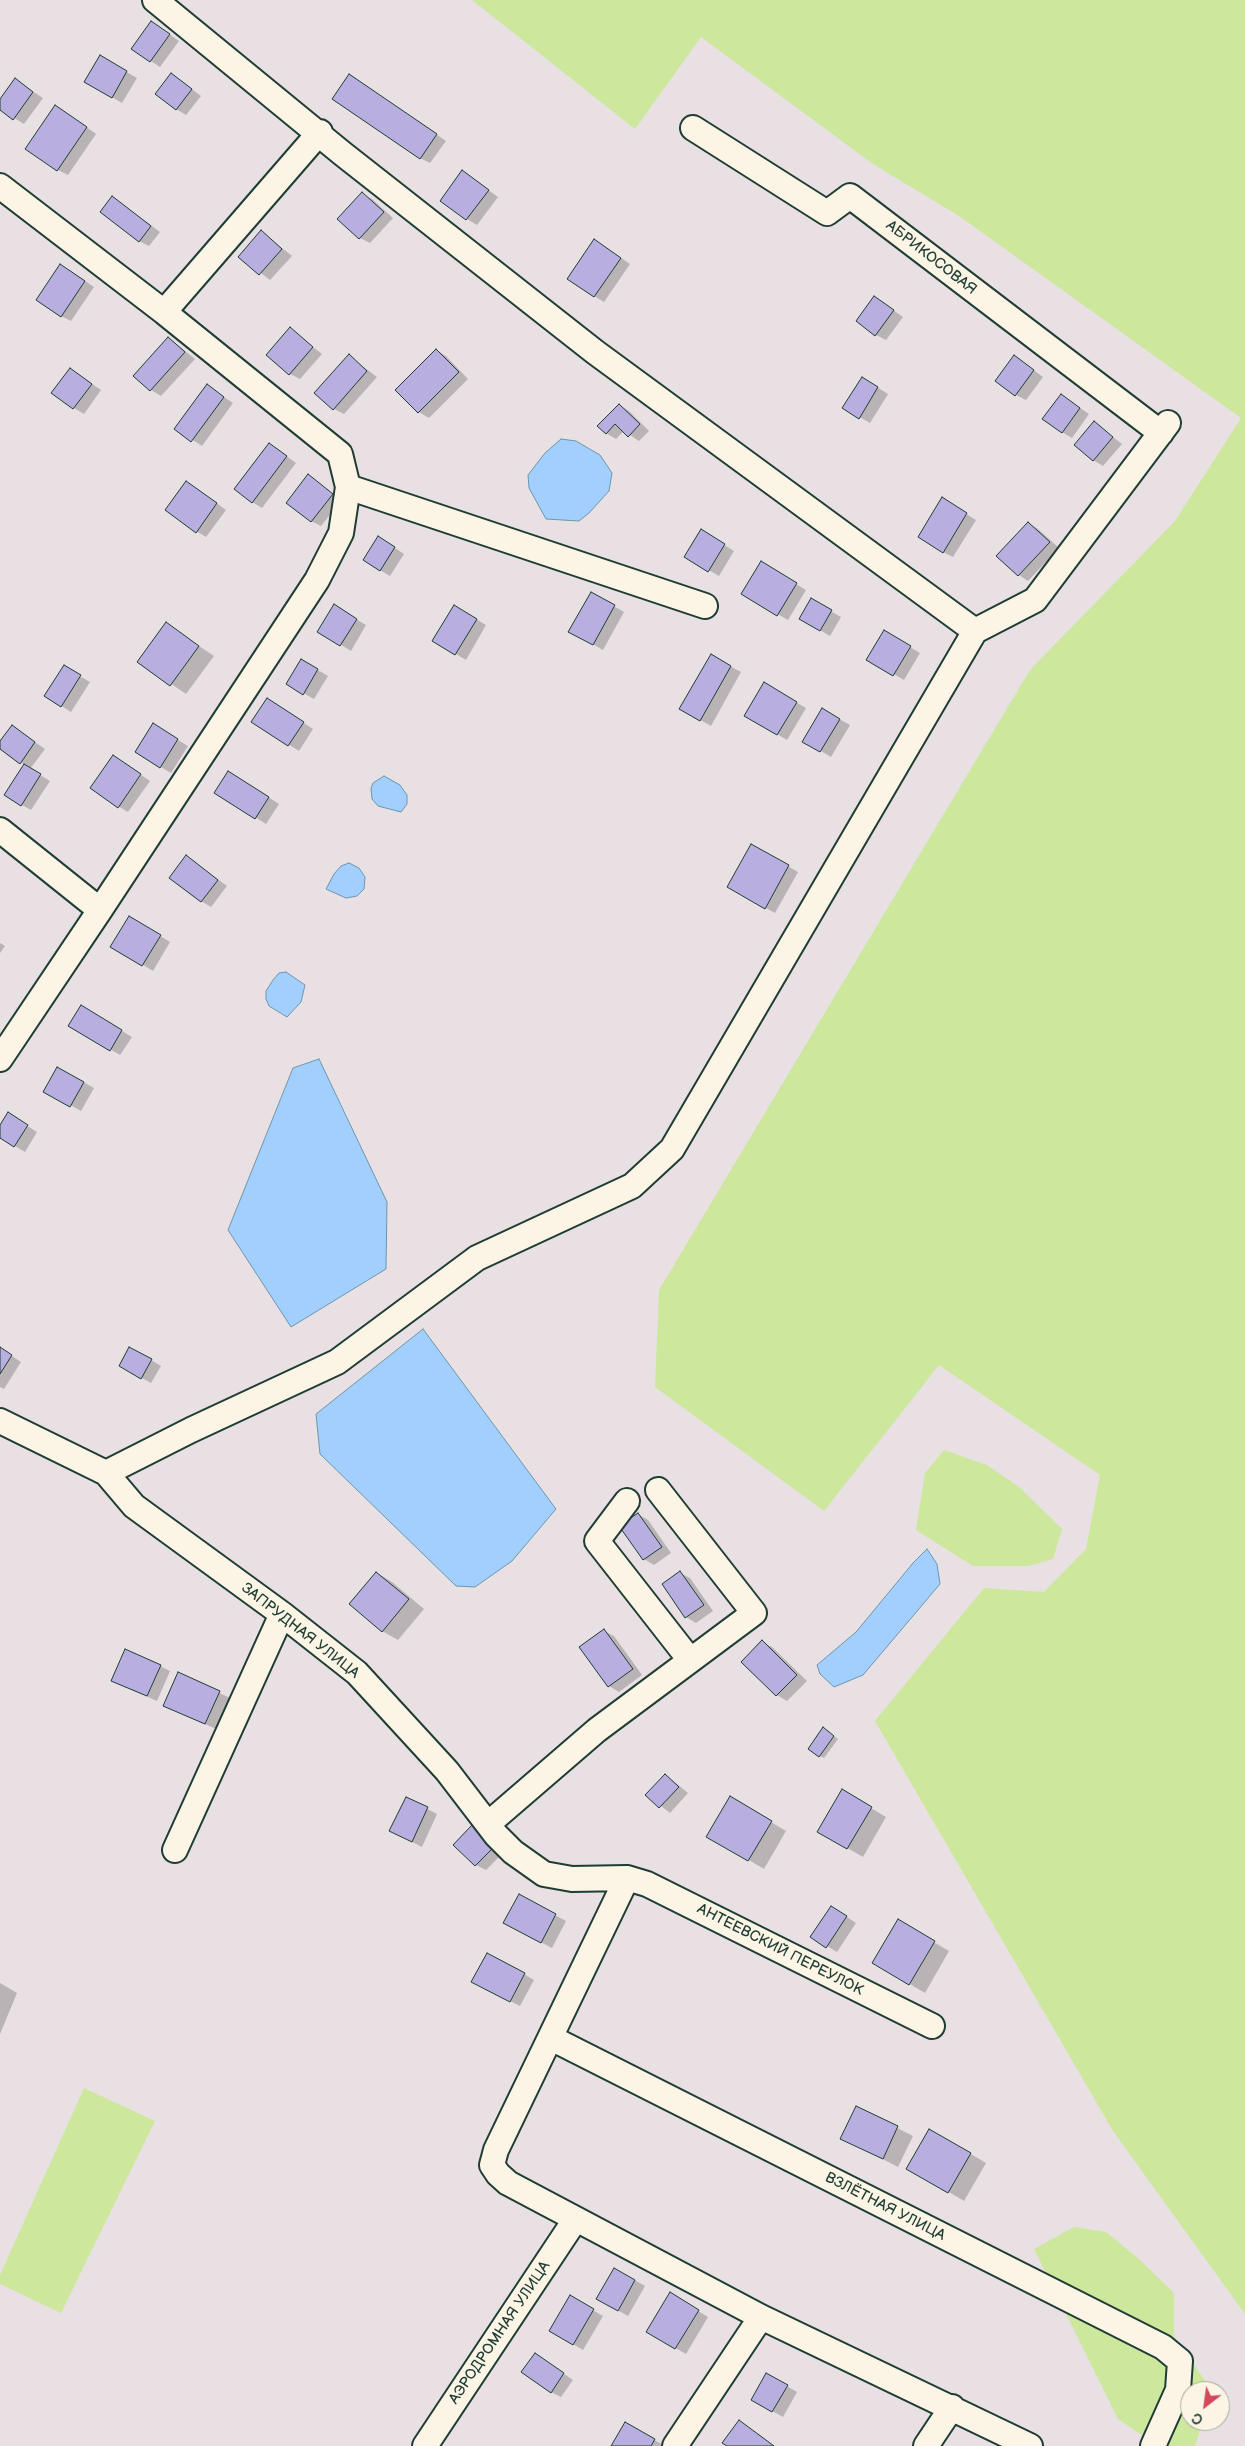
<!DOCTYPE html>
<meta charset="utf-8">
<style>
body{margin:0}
#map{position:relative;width:1245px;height:2446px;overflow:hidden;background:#e8e0e3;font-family:"Balsamiq Sans",sans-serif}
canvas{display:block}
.north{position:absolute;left:1180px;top:2381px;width:50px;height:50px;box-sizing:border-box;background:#fcf5e5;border:1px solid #a4ab9e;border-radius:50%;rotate:210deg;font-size:14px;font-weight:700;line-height:20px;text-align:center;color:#1f3d34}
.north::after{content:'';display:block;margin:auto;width:18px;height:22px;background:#d1495b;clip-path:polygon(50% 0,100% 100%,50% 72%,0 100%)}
</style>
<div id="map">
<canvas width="1245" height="2446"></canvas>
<div class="north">С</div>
</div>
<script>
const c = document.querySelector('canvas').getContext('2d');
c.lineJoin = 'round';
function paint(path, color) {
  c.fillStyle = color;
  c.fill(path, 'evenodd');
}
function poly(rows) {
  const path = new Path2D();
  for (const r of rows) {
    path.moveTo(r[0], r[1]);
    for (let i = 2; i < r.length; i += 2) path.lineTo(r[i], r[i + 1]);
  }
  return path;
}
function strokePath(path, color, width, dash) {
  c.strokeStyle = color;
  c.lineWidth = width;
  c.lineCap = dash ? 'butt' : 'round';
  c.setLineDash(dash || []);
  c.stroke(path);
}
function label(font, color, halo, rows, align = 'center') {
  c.font = font + ' "Balsamiq Sans",sans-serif';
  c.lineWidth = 4;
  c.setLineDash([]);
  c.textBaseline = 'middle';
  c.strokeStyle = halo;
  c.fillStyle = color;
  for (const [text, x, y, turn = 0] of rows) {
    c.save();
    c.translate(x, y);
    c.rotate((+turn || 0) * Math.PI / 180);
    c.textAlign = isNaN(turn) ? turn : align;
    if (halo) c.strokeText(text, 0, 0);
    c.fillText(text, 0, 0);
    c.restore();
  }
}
const green = poly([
 [472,0,1245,0,1245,2314,1113,2131,875,1721,984,1588,1044,1592,1086,1549,1100,1475,939,1365,824,1511,655,1387,659,1290,1030,670,1175,521,1241,418,959,216,873,164,701,37,635,129],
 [944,1450,987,1465,1019,1487,1062,1529,1053,1559,1028,1566,973,1566,916,1530,925,1473],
 [84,2088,155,2121,61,2313,0,2284,0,2275],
 [1074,2227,1106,2232,1139,2259,1174,2293,1174,2336,1212,2391,1190,2391,1190,2421,1203,2421,1195,2446,1158,2446,1118,2419,1034,2249]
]);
const water = poly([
 [561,439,576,441,600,455,612,473,609,491,589,513,579,521,546,519,529,488,528,475,545,453,561,439],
 [384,776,400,785,407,795,407,804,401,812,378,806,372,799,371,788,373,783,384,776],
 [349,863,359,868,365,877,364,889,357,896,346,898,326,889,334,874,341,866,349,863],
 [286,972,305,985,301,1002,287,1017,269,1006,266,999,266,991,273,980,279,973,286,972],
 [319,1059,387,1202,386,1269,291,1327,228,1230,293,1068,319,1059],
 [423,1329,556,1509,512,1561,475,1587,456,1586,320,1454,316,1414,423,1329],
 [927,1549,937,1564,940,1584,863,1675,834,1687,820,1674,817,1665,856,1632,913,1563,927,1549]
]);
const shadow = poly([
 [152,22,179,41,160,67,151,61],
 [100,57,137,78,122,103,86,82],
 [350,75,446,141,430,163,420,158],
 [15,80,43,98,24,124,0,109,0,101],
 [181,81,201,96,186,115,176,109],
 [65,112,96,134,68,175,58,170],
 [463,172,498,197,477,225,467,219],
 [362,194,372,199,393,218,370,243,360,238],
 [122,204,160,232,149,246,139,241],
 [262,232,292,256,270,280,240,257],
 [605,247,630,264,604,302,594,296],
 [70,271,94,287,71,321,61,316],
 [875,297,903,317,886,340,876,335],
 [290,329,322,354,300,379,290,374],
 [169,338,195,359,161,396,151,390],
 [436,350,446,356,468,379,429,418,419,412],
 [349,356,377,377,344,414,334,409],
 [1024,363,1043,377,1026,400,1016,395],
 [70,369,101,390,84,414,74,408],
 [862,378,888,394,870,423,844,408],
 [207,386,233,403,202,446,176,429],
 [1061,395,1089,414,1072,438,1062,432],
 [619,405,629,411,649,431,639,441,624,431,616,439,606,433],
 [1095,423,1122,444,1103,466,1093,460],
 [269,444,296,463,262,508,252,502],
 [308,476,342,500,321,526,311,521],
 [196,488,226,510,206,537,196,531],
 [952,505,976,520,953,557,943,552],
 [1028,523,1038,529,1059,548,1028,581,1019,575],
 [701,531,734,551,719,576,686,557],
 [389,544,404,554,390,576,380,570],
 [761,563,806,590,788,620,743,594],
 [591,593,624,612,603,650,570,631],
 [811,600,841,617,830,636,801,619],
 [454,606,486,625,466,660,433,640],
 [344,612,366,625,351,651,319,631],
 [166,624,214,656,186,694,139,662],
 [884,632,920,653,904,680,868,659],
 [711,656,741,672,711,726,681,709],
 [301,660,328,676,314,699,287,684],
 [64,667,90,682,71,712,46,696],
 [764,684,806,708,787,740,746,716],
 [277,706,313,729,299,751,253,722],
 [823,710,850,725,831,757,804,741],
 [12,726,45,749,30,769,50,781,31,810,22,805,25,765,0,748,0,743],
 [163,731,188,746,171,773,136,752],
 [123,763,150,781,128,812,118,806],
 [239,778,279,804,266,824,216,792],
 [751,845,798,872,775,913,728,887],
 [187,857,227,886,211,907,201,901],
 [129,917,170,942,153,971,112,946],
 [0,943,5,946,0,953],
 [81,1007,132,1037,120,1055,70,1025],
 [58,1068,94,1088,81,1111,45,1091],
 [8,1114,37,1132,25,1152,0,1137,0,1127],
 [0,1348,21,1362,4,1389,0,1387],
 [151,1360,161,1366,151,1383,120,1366],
 [638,1514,648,1520,671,1553,654,1565,644,1559],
 [377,1573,392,1582,424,1609,398,1640,382,1631],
 [680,1573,690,1578,713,1611,696,1623,686,1617,663,1585],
 [604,1631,614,1636,642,1675,619,1692,609,1686],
 [762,1642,772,1647,807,1681,787,1701,777,1695,743,1662],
 [160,1666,170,1671,157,1701,123,1686],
 [179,1674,230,1698,216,1729,175,1711],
 [828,1732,838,1739,824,1758,820,1756],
 [666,1775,688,1793,670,1813,647,1795],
 [842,1791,886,1817,863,1857,818,1831],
 [406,1798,437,1814,422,1847,401,1836],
 [730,1798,786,1831,764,1869,708,1836],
 [473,1827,483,1833,503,1853,486,1870,476,1865],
 [519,1896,566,1921,552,1948,515,1929],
 [841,1913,856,1923,837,1952,812,1937],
 [898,1921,949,1951,925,1993,874,1963],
 [524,1974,534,1980,520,2006,483,1987],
 [0,1983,17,1993,0,2034],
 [857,2108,913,2136,898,2167,842,2138],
 [930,2130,986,2163,964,2201,908,2168],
 [615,2269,645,2286,628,2316,598,2299],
 [670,2294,708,2317,686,2354,648,2332],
 [570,2297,603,2316,583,2350,551,2331],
 [545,2361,573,2380,561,2397,551,2392],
 [767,2375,797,2392,783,2417,753,2400],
 [626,2424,665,2446,614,2446]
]);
const building = poly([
 [151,21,170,34,150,62,131,49,151,21],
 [100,55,127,71,112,98,84,82,100,55],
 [171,73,192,89,176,110,155,94,171,73],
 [349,74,437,134,420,159,332,99,349,74],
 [15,78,33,92,13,120,0,110,0,99,15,78],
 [55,105,87,127,57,171,25,149,55,105],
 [462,170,489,190,466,220,440,201,462,170],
 [362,192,384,212,359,239,337,219,362,192],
 [112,196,151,226,139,242,100,212,112,196],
 [261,230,282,249,259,275,238,257,261,230],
 [594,239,621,258,594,297,567,279,594,239],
 [60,264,85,281,61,317,36,300,60,264],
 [874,296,894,310,875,336,856,321,874,296],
 [290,327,313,347,289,375,266,355,290,327],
 [168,337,185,352,150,391,133,376,168,337],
 [436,349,459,372,418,413,395,390,436,349],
 [349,354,367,371,333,410,314,393,349,354],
 [1014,355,1034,370,1015,396,995,381,1014,355],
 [70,368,92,384,73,409,51,393,70,368],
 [862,377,878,387,859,419,842,408,862,377],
 [207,384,224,397,191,442,174,429,207,384],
 [1061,394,1080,408,1062,433,1042,419,1061,394],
 [619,404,640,424,628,437,615,424,606,434,597,426,619,404],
 [1094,421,1113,437,1093,461,1074,445,1094,421],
 [269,443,287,456,252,503,234,489,269,443],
 [308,474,333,494,311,522,286,503,308,474],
 [186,481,217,503,196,533,165,510,186,481],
 [942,497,967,513,943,553,918,537,942,497],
 [1028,522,1050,542,1018,576,996,556,1028,522],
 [701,529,725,544,708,572,684,557,701,529],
 [378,536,395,547,380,571,363,560,378,536],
 [761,561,797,583,777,616,741,594,761,561],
 [591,592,615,605,593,645,568,632,591,592],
 [811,598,832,610,820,631,799,619,811,598],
 [334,604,357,619,340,646,317,632,334,604],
 [454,605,477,619,455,655,432,641,454,605],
 [166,622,199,646,170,686,137,662,166,622],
 [884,630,911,646,893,676,866,660,884,630],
 [711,654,731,666,700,721,679,709,711,654],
 [301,659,318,669,303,695,286,684,301,659],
 [64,665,81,675,61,707,44,696,64,665],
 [764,682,797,702,777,735,744,716,764,682],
 [267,698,304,722,288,746,251,722,267,698],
 [822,708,840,719,820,752,802,742,822,708],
 [153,723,178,739,160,768,135,752,153,723],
 [12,725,35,742,20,764,0,749,0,741,12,725],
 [113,755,141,774,118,808,90,788,113,755],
 [24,764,41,774,21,806,4,795,24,764],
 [228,771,269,797,255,819,214,793,228,771],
 [751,844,789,865,765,909,727,887,751,844],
 [186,855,218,880,201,902,169,878,186,855],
 [129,916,161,935,142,966,110,947,129,916],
 [81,1005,122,1030,110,1051,68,1026,81,1005],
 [57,1067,84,1082,70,1107,43,1092,57,1067],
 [8,1112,28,1125,14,1147,0,1138,0,1125,8,1112],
 [0,1347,12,1355,0,1374,0,1347],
 [129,1347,152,1359,141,1379,119,1366,129,1347],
 [638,1513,662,1547,643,1560,619,1526,638,1513],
 [680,1571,704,1605,685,1618,662,1584,680,1571],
 [376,1572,409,1599,382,1632,349,1604,376,1572],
 [604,1629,633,1669,608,1687,579,1647,604,1629],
 [762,1640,797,1675,776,1696,741,1662,762,1640],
 [125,1649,161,1665,147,1696,111,1681,125,1649],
 [178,1672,220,1691,205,1724,163,1706,178,1672],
 [823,1727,834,1736,819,1757,808,1749,823,1727],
 [665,1774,679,1787,659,1808,645,1795,665,1774],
 [842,1789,872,1807,847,1849,817,1832,842,1789],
 [730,1796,772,1821,748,1861,706,1837,730,1796],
 [406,1797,428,1807,412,1842,389,1831,406,1797],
 [472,1825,494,1847,475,1866,453,1845,472,1825],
 [519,1894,556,1914,541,1943,503,1923,519,1894],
 [831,1906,847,1916,826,1948,810,1937,831,1906],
 [898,1919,935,1941,909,1985,872,1963,898,1919],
 [487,1953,525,1973,510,2002,471,1982,487,1953],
 [856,2106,898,2126,883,2159,840,2139,856,2106],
 [929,2129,971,2153,948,2193,906,2169,929,2129],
 [614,2268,635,2280,618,2311,596,2299,614,2268],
 [670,2292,699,2310,675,2349,646,2332,670,2292],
 [570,2295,594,2309,573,2345,549,2331,570,2295],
 [535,2353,564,2373,551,2393,521,2372,535,2353],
 [766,2373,788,2385,772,2412,751,2400,766,2373],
 [739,2420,774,2446,727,2446,722,2443,739,2420],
 [625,2422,655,2439,651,2446,611,2446,625,2422]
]);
const minor = poly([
 [693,128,827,213,850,196,1161,433],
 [0,186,164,312,340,454,348,487,341,533,317,580,100,910,0,1059],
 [164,312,320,132],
 [348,487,705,606],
 [975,631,1035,600,1168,423],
 [0,830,100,910],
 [0,1421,106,1473,134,1506,282,1614,357,1673,447,1771,496,1835,513,1852,544,1874,572,1879,627,1878,647,1884,932,2026],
 [106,1473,191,1430,337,1362,477,1258,632,1186,672,1149,975,631,595,352,343,154,155,0],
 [627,1501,597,1541,690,1660],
 [488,1824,597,1730,754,1613,658,1490],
 [175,1850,282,1614],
 [627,1878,496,2150,492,2165,498,2174,508,2183,761,2317,1030,2446],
 [551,2038,1163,2347,1180,2361,1178,2390,1153,2446],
 [425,2446,575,2220],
 [675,2446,761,2317],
 [926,2446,952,2407]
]);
const streetNames = [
 ["АБРИКОСОВАЯ",931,258,38],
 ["ЗАПРУДНАЯ УЛИЦА",300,1631,38],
 ["АНТЕЕВСКИЙ ПЕРЕУЛОК",780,1950,27],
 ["ВЗЛЁТНАЯ УЛИЦА",885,2207,27],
 ["АЭРОДРОМНАЯ УЛИЦА",500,2333,-56]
];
paint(green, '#cde79d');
paint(water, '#a2cffd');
strokePath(water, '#6e95ad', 1);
paint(shadow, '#0003');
paint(building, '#b8aedf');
strokePath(building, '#1f3d34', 1);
strokePath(minor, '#1f3d34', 28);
strokePath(minor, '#fcf5e5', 24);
label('15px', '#1f3d34', '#fcf5e5', streetNames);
</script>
